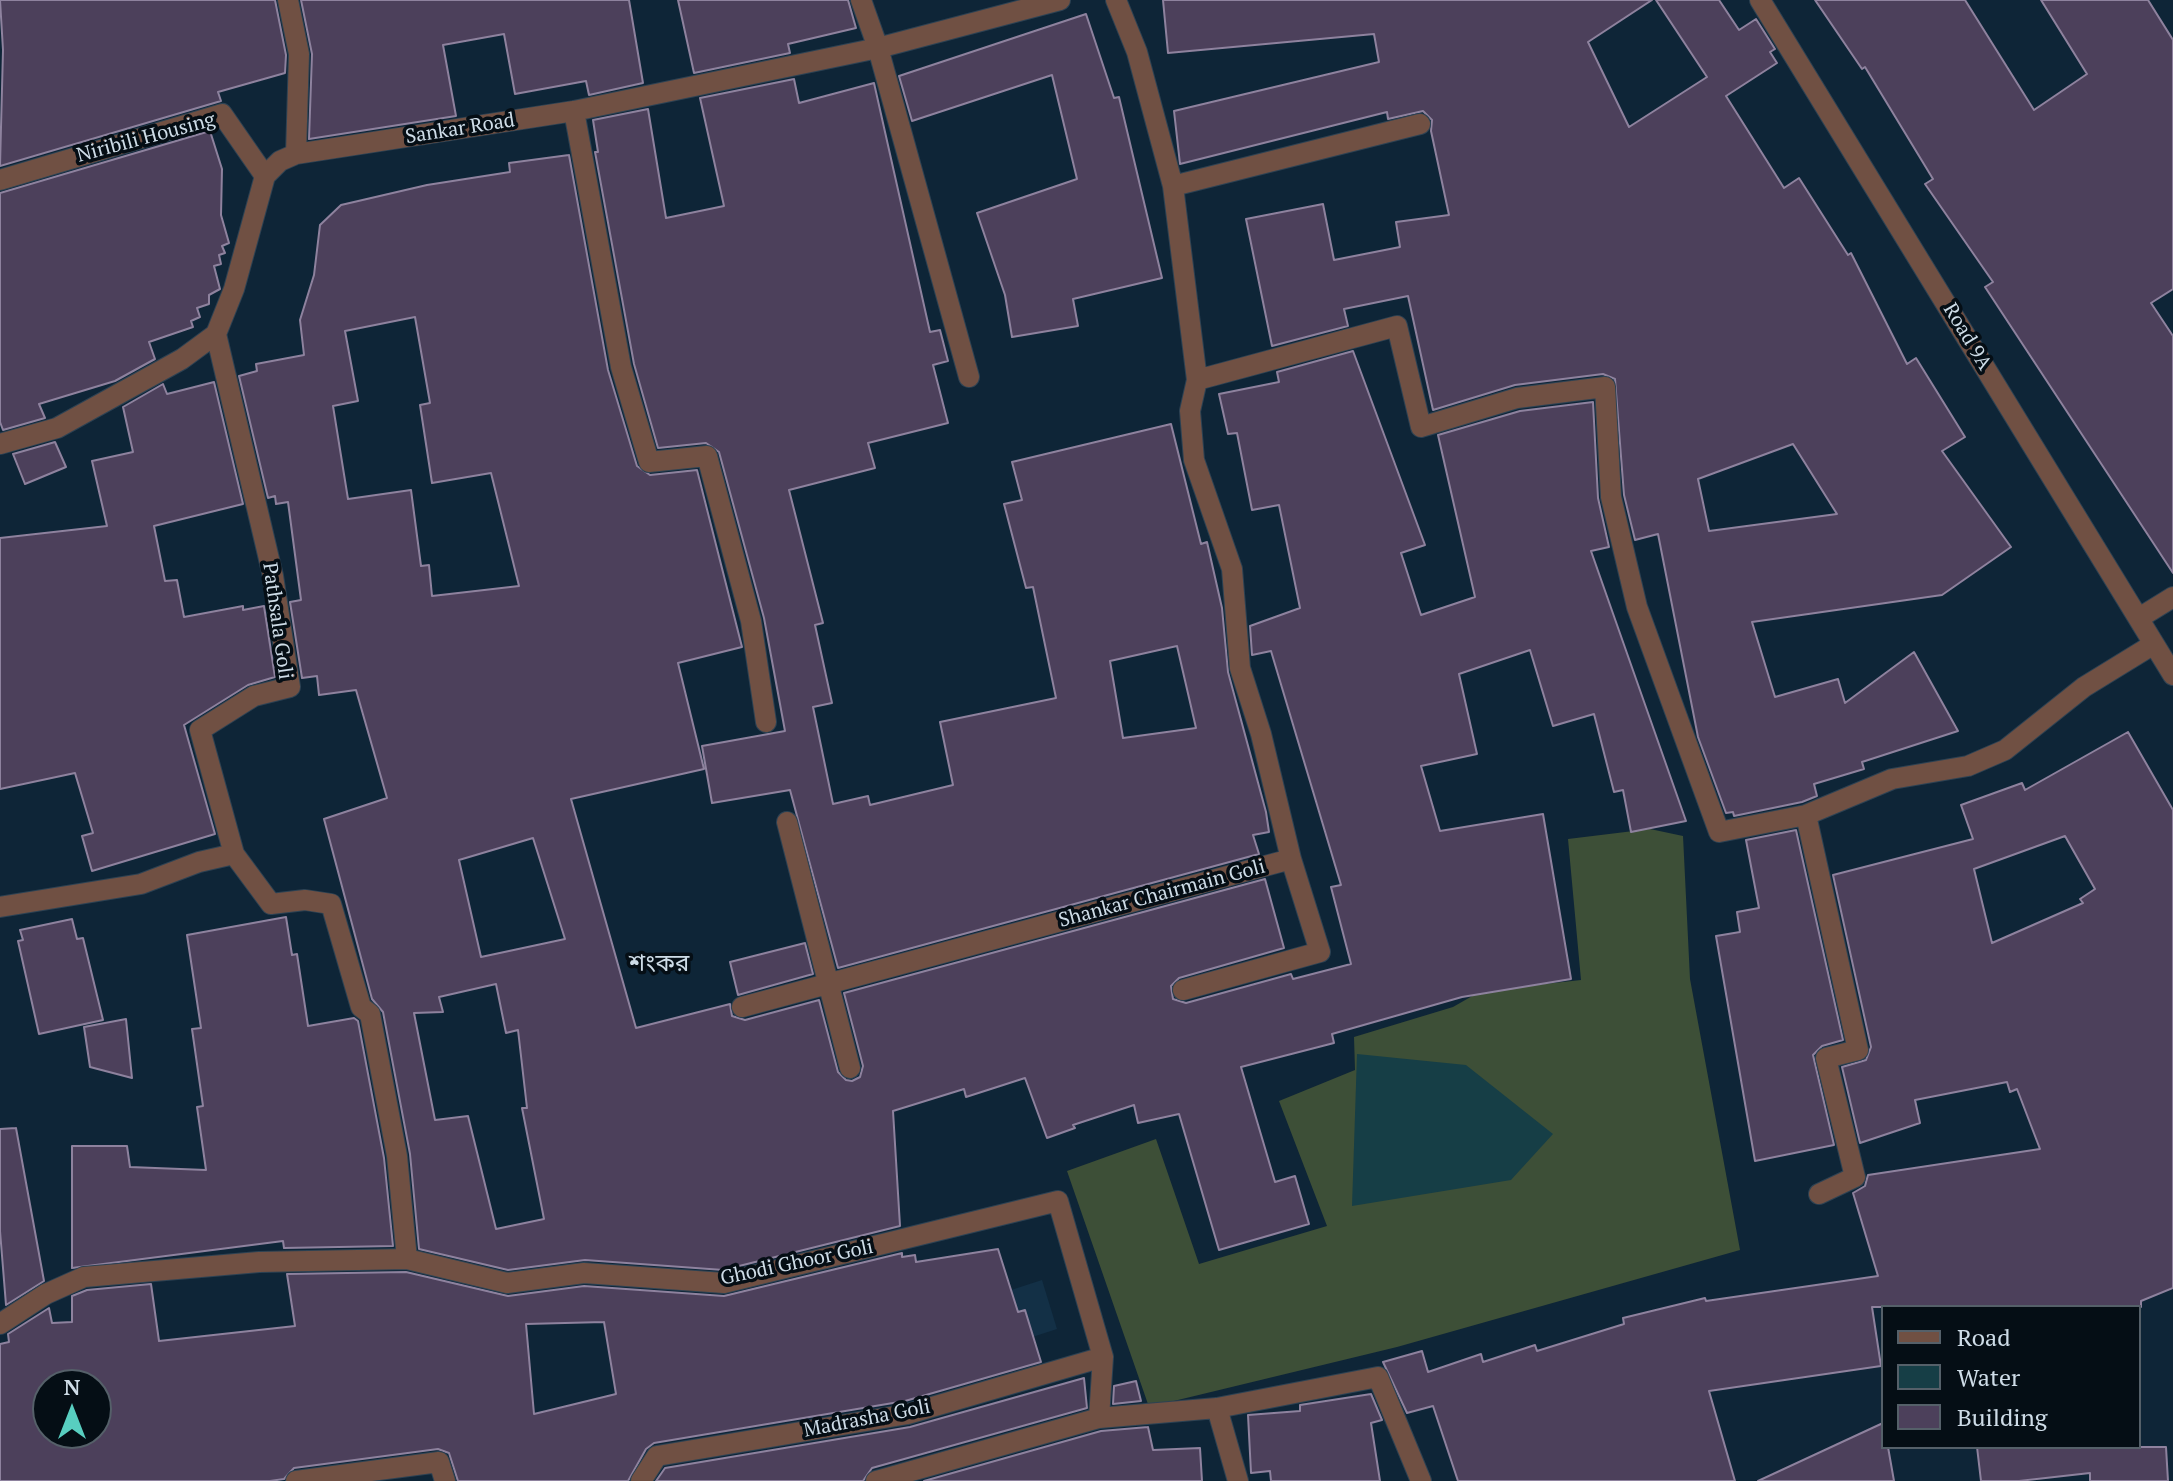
<!DOCTYPE html>
<meta charset="utf-8">
<style>
body{margin:0}
#map{position:relative;width:2173px;height:1481px;overflow:hidden;background:#0e2537;font-family:"PT Serif",serif}
canvas{display:block}
.legend{position:absolute;left:1881px;top:1305px;width:260px;height:144px;box-sizing:border-box;background:#050e15;border:2px solid #556069;margin:0;padding:10px 14px;list-style:none;font-size:24px;color:#cedce7}
.legend li{display:flex;align-items:center;gap:16px;height:40px}
.legend b{width:40px;border:2px solid #556069}
.north{position:absolute;left:32px;top:1369px;width:80px;height:80px;box-sizing:border-box;background:#050e15;border:2px solid #556069;border-radius:50%;rotate:0deg;font-size:22px;font-weight:700;line-height:32px;text-align:center;color:#cedce7}
.north::after{content:'';display:block;margin:auto;width:28px;height:36px;background:#58cec0;clip-path:polygon(50% 0,100% 100%,50% 72%,0 100%)}
</style>
<div id="map">
<canvas width="2173" height="1481"></canvas>
<ul class="legend">
<li><b style="height:10px;background:#705043"></b>Road</li>
<li><b style="height:22px;background:#163e46"></b>Water</li>
<li><b style="height:22px;background:#4c405b"></b>Building</li>
</ul>
<div class="north">N</div>
</div>
<script>
const c = document.querySelector('canvas').getContext('2d');
c.lineJoin = 'round';
function paint(path, color) {
  c.fillStyle = color;
  c.fill(path, 'evenodd');
}
function poly(rows) {
  const path = new Path2D();
  for (const r of rows) {
    path.moveTo(r[0], r[1]);
    for (let i = 2; i < r.length; i += 2) path.lineTo(r[i], r[i + 1]);
  }
  return path;
}
function strokePath(path, color, width, dash) {
  c.strokeStyle = color;
  c.lineWidth = width;
  c.lineCap = dash ? 'butt' : 'round';
  c.setLineDash(dash || []);
  c.stroke(path);
}
function label(font, color, halo, rows, align = 'center') {
  c.font = font + ' "PT Serif","Noto Sans Bengali",serif';
  c.lineWidth = 7;
  c.setLineDash([]);
  c.textBaseline = 'middle';
  c.strokeStyle = halo;
  c.fillStyle = color;
  for (const [text, x, y, turn = 0] of rows) {
    c.save();
    c.translate(x, y);
    c.rotate((+turn || 0) * Math.PI / 180);
    c.textAlign = isNaN(turn) ? turn : align;
    if (halo) c.strokeText(text, 0, 0);
    c.fillText(text, 0, 0);
    c.restore();
  }
}
const built = poly([
 [1042,1280,1057,1329,1020,1341,1005,1292]
]);
const forest = poly([
 [1650,829,1683,836,1690,979,1740,1250,1397,1347,1149,1407,1067,1171,1156,1139,1199,1264,1327,1226,1279,1101,1355,1070,1354,1037,1453,1007,1481,991,1581,980,1568,839]
]);
const water = poly([
 [1357,1054,1466,1065,1553,1134,1511,1180,1352,1206]
]);
const building = poly([
 [0,0,275,0,286,55,285,73,218,92,221,101,0,166,3,50,0,0],
 [301,0,629,0,643,83,589,95,586,81,515,94,504,34,443,45,456,116,309,139,312,54,301,0],
 [678,0,848,0,856,28,788,44,790,53,694,73,678,0],
 [1163,0,1652,0,1588,42,1629,127,1707,77,1656,0,1719,0,1739,30,1756,19,1775,49,1770,52,1777,63,1726,96,1784,188,1799,178,1848,255,1851,253,1907,364,1916,358,1965,437,1942,451,2011,547,1942,595,1752,622,1775,697,1838,679,1845,703,1914,652,1958,731,1862,762,1864,769,1814,784,1817,796,1802,802,1734,816,1733,812,1726,813,1698,737,1658,534,1635,540,1624,495,1615,379,1603,374,1515,385,1433,410,1408,296,1344,309,1348,326,1272,346,1246,219,1323,204,1334,260,1400,247,1396,222,1449,215,1431,131,1432,120,1423,111,1388,119,1387,112,1180,164,1174,111,1379,62,1374,34,1168,53,1163,0],
 [1793,444,1837,514,1709,531,1698,479,1793,444],
 [1815,0,1965,0,2034,110,2087,74,2041,0,2148,0,2173,40,2173,289,2151,303,2173,336,2173,573,1985,287,1993,282,1925,184,1933,179,1865,67,1862,69,1815,0],
 [1086,14,1114,98,1119,97,1162,278,1073,299,1078,326,1012,337,1005,295,977,213,1077,179,1052,75,912,121,899,76,1086,14],
 [794,79,799,103,874,83,930,332,940,330,948,361,933,365,948,423,868,443,875,468,789,490,823,623,815,625,832,703,813,707,833,804,868,796,870,805,953,785,940,722,1056,698,1033,587,1026,588,1004,504,1022,500,1012,462,1171,424,1201,544,1207,542,1222,608,1228,672,1266,812,1269,832,1253,835,1259,854,838,968,790,790,712,803,702,746,785,731,764,618,719,452,706,443,658,448,634,364,595,152,598,152,593,120,648,109,666,218,724,206,700,98,794,79],
 [1177,646,1196,728,1123,738,1110,661,1177,646],
 [210,131,222,169,221,215,229,243,222,246,225,253,219,255,221,264,214,266,220,289,209,295,209,304,197,308,200,317,191,321,193,327,149,342,155,359,115,381,39,404,45,418,3,430,0,422,0,193,210,131],
 [569,155,608,370,637,466,650,475,697,470,742,647,678,663,704,769,571,799,636,1028,730,1004,732,1016,745,1020,819,1000,838,1072,846,1080,852,1081,860,1077,863,1066,844,993,1265,879,1284,948,1179,978,1171,986,1173,999,1186,1003,1291,974,1293,979,1351,964,1331,887,1341,885,1271,651,1252,655,1250,626,1300,608,1279,505,1252,510,1237,433,1228,434,1219,394,1279,382,1277,372,1353,351,1425,545,1401,553,1421,615,1475,597,1438,435,1520,411,1593,402,1598,498,1609,547,1591,551,1686,821,1631,832,1623,790,1614,792,1594,714,1553,726,1530,650,1459,674,1477,754,1421,766,1440,831,1543,814,1571,979,1462,997,1332,1034,1334,1043,1241,1067,1275,1182,1295,1176,1309,1224,1219,1250,1179,1114,1138,1123,1134,1105,1073,1125,1075,1128,1047,1138,1025,1078,966,1097,964,1089,893,1111,900,1226,723,1270,585,1260,508,1270,419,1249,410,1154,383,1012,372,999,324,819,387,798,356,690,319,695,317,676,302,678,290,602,301,600,288,502,276,504,275,496,268,498,239,376,257,371,256,364,304,355,300,320,314,275,320,225,341,205,427,185,510,172,509,163,569,155],
 [415,317,430,403,420,405,432,483,491,473,519,586,432,596,429,565,421,566,411,490,348,499,333,406,358,401,345,331,415,317],
 [533,838,565,939,481,957,459,860,533,838],
 [496,984,506,1033,518,1030,527,1108,522,1108,544,1219,496,1229,468,1116,435,1120,414,1013,443,1012,439,997,496,984],
 [214,382,243,504,154,526,165,581,177,580,184,617,243,606,243,610,264,606,275,677,248,685,184,725,215,834,92,871,82,836,93,833,75,773,0,789,0,538,107,526,92,461,133,452,123,407,163,384,167,394,214,382],
 [55,442,66,467,25,484,13,454,55,442],
 [2128,732,2173,810,2173,1288,2141,1301,2141,1307,1872,1307,1881,1366,1709,1391,1735,1481,1458,1481,1433,1406,1407,1413,1383,1362,1422,1351,1428,1372,1481,1354,1483,1362,1535,1345,1537,1351,1624,1324,1623,1318,1705,1298,1706,1301,1878,1276,1853,1193,1865,1186,1868,1175,2040,1149,2017,1089,2010,1092,2007,1082,1915,1100,1920,1123,1860,1143,1842,1067,1866,1060,1871,1047,1833,875,1973,839,1961,805,2022,783,2025,790,2128,732],
 [2065,836,2095,889,2080,899,2083,903,1992,943,1974,869,2065,836],
 [1796,830,1843,1040,1822,1046,1813,1055,1834,1145,1755,1161,1716,936,1740,932,1737,912,1759,908,1746,840,1796,830],
 [286,917,292,955,297,954,308,1026,354,1018,358,1021,384,1158,393,1246,284,1248,283,1241,72,1268,72,1146,127,1146,130,1167,206,1170,197,1107,203,1106,192,1029,201,1028,187,935,286,917],
 [72,919,77,939,83,938,103,1020,39,1034,18,941,23,940,20,930,72,919],
 [805,943,813,974,738,995,730,962,805,943],
 [126,1019,132,1078,90,1067,84,1027,126,1019],
 [16,1128,44,1281,6,1305,0,1231,0,1129,16,1128],
 [998,1249,1018,1312,1025,1310,1041,1362,905,1401,654,1443,646,1449,628,1481,458,1481,449,1453,438,1449,294,1468,284,1479,270,1481,0,1481,0,1344,9,1342,8,1334,49,1308,52,1323,72,1322,72,1296,87,1290,151,1284,159,1341,295,1326,287,1274,406,1272,508,1296,584,1286,724,1296,902,1253,902,1257,915,1255,916,1262,998,1249],
 [604,1322,616,1394,534,1414,526,1324,604,1322],
 [48,1385,96,1385,96,1433,48,1433,48,1385],
 [1084,1378,1087,1408,872,1468,863,1481,656,1481,665,1468,910,1427,1084,1378],
 [1136,1381,1141,1401,1113,1404,1114,1386,1136,1381],
 [1371,1394,1382,1420,1371,1423,1380,1481,1271,1481,1270,1471,1251,1473,1248,1415,1300,1411,1300,1405,1371,1394],
 [1883,1423,1883,1447,1888,1447,1894,1481,1758,1481,1883,1423],
 [1148,1427,1153,1450,1200,1448,1202,1481,924,1481,1101,1431,1148,1427],
 [1977,1447,2166,1447,2168,1481,2090,1481,2090,1473,2019,1481,1981,1481,1977,1447]
]);
const street = poly([
 [288,0,299,54,296,154],
 [861,0,878,48,969,377],
 [1760,0,2173,675],
 [574,111,621,367,649,462,707,456,751,621,766,722],
 [0,180,222,114,265,176],
 [1173,186,1420,124],
 [1197,380,1397,326,1421,427,1517,398,1605,387,1611,497,1637,607,1719,832,1806,815,1892,779,1968,766,2005,750,2084,687,2154,644],
 [0,444,57,428,182,359,216,334,234,289,265,176,280,161,296,154,574,111,878,48,1060,0],
 [2139,618,2173,597],
 [1806,815,1858,1050,1826,1058,1855,1177,1819,1194],
 [787,822,850,1068],
 [234,854,271,904,305,900,331,904,361,1007,370,1014,397,1156,407,1259],
 [0,907,141,884,199,862,234,854,200,730,254,696,290,687,273,576,216,334],
 [1183,990,1320,952,1291,859],
 [742,1007,1291,859,1261,734,1240,668,1232,569,1194,460,1190,411,1197,380,1173,186,1137,52,1116,0],
 [0,1324,46,1294,84,1277,259,1262,407,1259,507,1283,584,1273,724,1283,1058,1201,1103,1357,1099,1418,1217,1408,1378,1377,1421,1481],
 [1217,1408,1238,1481],
 [296,1481,439,1462,445,1481],
 [641,1481,657,1456,908,1414,1103,1357],
 [876,1481,1099,1418]
]);
const streetNames = [
 ["Sankar Road",460,129,-9],
 ["Niribili Housing",146,138,-15],
 ["Road 9A",1967,337,59],
 ["Pathsala Goli",277,621,82],
 ["Shankar Chairmain Goli",1162,894,-15],
 ["Ghodi Ghoor Goli",797,1263,-12],
 ["Madrasha Goli",867,1419,-11]
];
const quarterNames = [
 ["শংকর",659,964]
];
paint(built, '#133046');
paint(forest, '#3d4f37');
paint(water, '#163e46');
paint(building, '#4c405b');
strokePath(building, '#8e829e', 2);
strokePath(street, '#2d4253', 22);
strokePath(street, '#705043', 20);
label('20px', '#cedce7', '#050e15', streetNames);
label('24px', '#cedce7', '#050e15', quarterNames);
</script>
